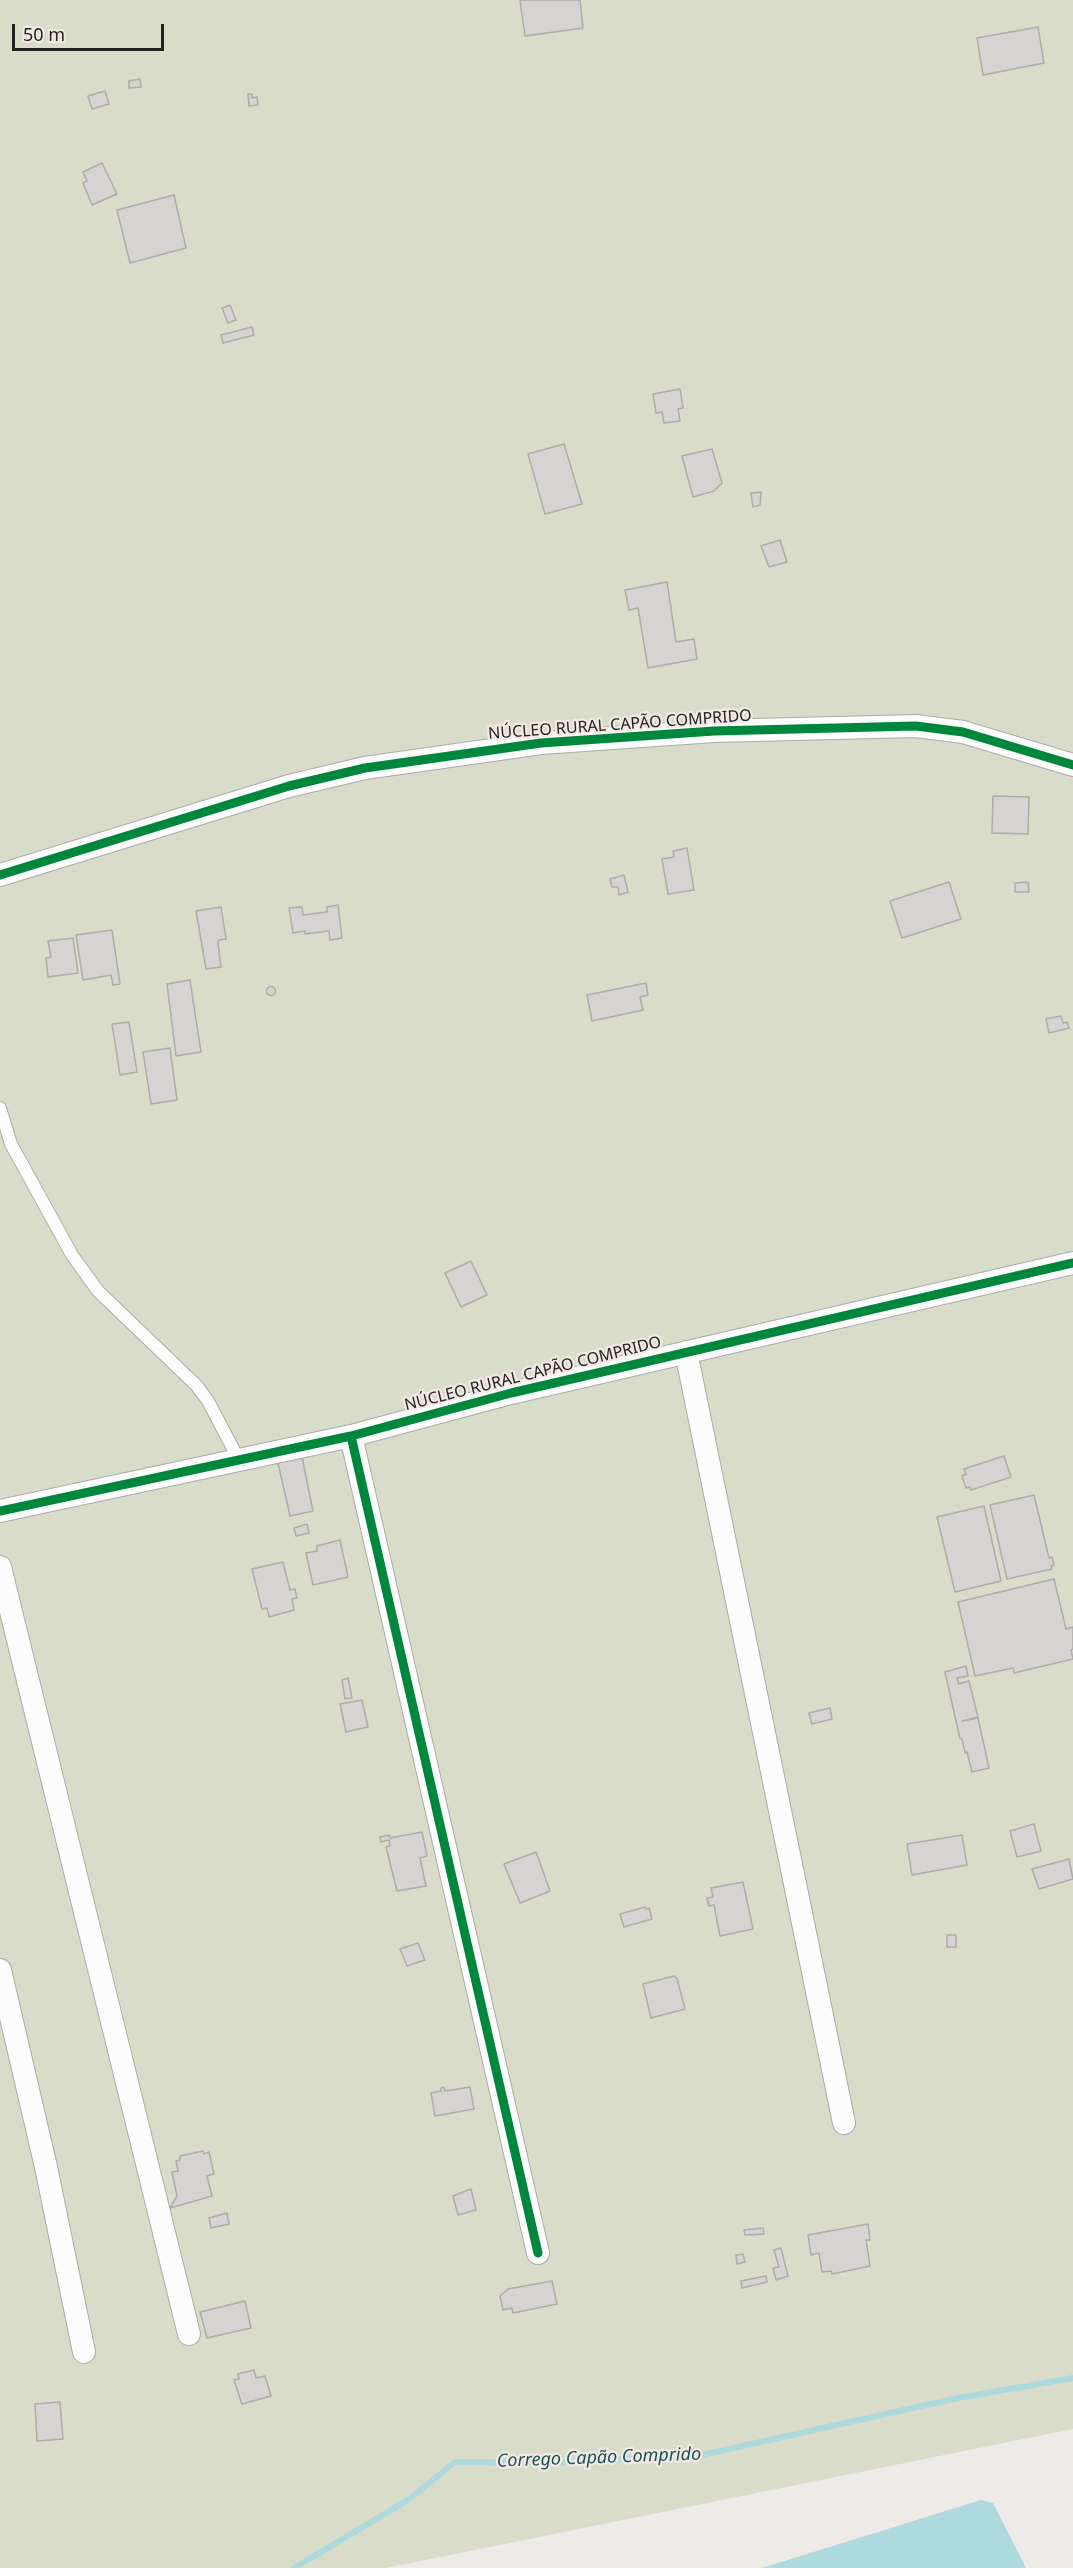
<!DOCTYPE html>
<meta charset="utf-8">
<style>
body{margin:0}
#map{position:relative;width:1073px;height:2568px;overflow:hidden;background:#eeeae8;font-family:"Noto Sans",sans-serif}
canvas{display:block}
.scale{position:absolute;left:12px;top:24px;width:152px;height:27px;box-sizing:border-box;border:3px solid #252220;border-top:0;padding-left:8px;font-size:18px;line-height:21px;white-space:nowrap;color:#252220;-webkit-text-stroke:4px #f2e9e4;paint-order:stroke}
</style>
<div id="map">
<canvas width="1073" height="2568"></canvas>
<div class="scale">50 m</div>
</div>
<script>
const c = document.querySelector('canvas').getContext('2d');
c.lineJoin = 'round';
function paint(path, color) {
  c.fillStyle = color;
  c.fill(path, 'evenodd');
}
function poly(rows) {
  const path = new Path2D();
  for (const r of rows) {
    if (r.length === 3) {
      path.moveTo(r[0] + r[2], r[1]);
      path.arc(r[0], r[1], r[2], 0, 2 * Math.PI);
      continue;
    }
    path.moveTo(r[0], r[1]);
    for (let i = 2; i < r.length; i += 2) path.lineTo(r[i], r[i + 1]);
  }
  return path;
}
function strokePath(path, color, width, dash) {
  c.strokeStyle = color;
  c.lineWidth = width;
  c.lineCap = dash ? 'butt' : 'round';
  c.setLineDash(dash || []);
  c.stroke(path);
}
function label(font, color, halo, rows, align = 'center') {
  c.font = font + ' "Noto Sans",sans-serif';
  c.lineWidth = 4.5;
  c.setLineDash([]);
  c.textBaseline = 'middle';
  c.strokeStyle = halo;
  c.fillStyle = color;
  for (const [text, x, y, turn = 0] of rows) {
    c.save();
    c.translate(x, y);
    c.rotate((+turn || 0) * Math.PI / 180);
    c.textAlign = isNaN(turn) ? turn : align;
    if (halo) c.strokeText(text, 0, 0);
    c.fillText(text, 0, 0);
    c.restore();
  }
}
const green = poly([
 [0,0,1073,0,1073,2429,386,2568,0,2568]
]);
const water = poly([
 [981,2500,993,2503,1026,2568,762,2568]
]);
const stream = poly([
 [294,2568,408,2500,455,2462,545,2463,702,2455,953,2399,1073,2378]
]);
const building = poly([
 [520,0,580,0,583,28,525,36,520,0],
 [1038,27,1044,63,983,75,977,38,1038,27],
 [140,79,141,87,129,88,129,81,140,79],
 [105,91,109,104,92,109,88,96,105,91],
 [248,94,252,94,252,98,257,97,258,105,249,106,248,94],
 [102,163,117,194,92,205,83,183,87,181,83,172,102,163],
 [174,195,186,248,130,263,117,210,174,195],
 [230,305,236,320,228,323,222,308,230,305],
 [252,327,254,335,223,343,221,335,252,327],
 [680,389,683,408,678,409,680,421,664,423,662,412,656,413,653,394,680,389],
 [564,444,582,504,545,514,528,454,564,444],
 [712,449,722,483,714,491,693,497,682,456,712,449],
 [761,492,760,505,753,507,751,493,761,492],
 [780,540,787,562,769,567,761,546,780,540],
 [667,582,676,642,694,639,697,659,648,668,638,608,629,610,625,590,667,582],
 [993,796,1029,797,1028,834,992,833,993,796],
 [687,848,694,890,668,894,662,859,674,857,673,851,687,848],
 [624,875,628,892,619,895,618,887,612,887,610,879,624,875],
 [949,882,961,919,902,938,890,901,949,882],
 [1028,882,1029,892,1015,892,1015,883,1028,882],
 [338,905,342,938,330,940,329,931,305,934,305,931,293,933,289,908,302,907,303,915,327,912,327,907,338,905],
 [221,907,226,939,219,940,218,943,221,967,206,969,196,911,221,907],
 [112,930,120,984,113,985,111,975,83,980,76,935,112,930],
 [73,938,78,973,48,977,46,958,51,957,48,941,73,938],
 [190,980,201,1052,176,1056,167,984,190,980],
 [646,983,648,995,640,997,643,1010,592,1021,587,995,646,983],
 [271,991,4.5],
 [1061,1016,1063,1023,1067,1022,1069,1028,1049,1033,1046,1019,1061,1016],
 [129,1022,137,1072,120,1075,112,1024,129,1022],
 [170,1048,177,1100,151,1104,143,1052,170,1048],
 [471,1261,487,1295,461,1307,445,1273,471,1261],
 [1004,1456,1011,1477,971,1490,970,1487,966,1488,962,1476,966,1474,964,1469,1004,1456],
 [302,1457,313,1511,290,1516,278,1463,302,1457],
 [1034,1495,1049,1558,1052,1557,1054,1565,1051,1566,1052,1569,1007,1579,990,1505,1034,1495],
 [984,1506,1001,1581,955,1592,937,1517,984,1506],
 [307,1524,309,1533,296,1536,294,1528,307,1524],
 [340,1540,348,1577,313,1585,306,1553,317,1551,317,1546,340,1540],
 [283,1562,290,1590,295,1589,297,1598,292,1599,294,1610,269,1617,267,1608,262,1609,252,1569,283,1562],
 [1054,1579,1066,1629,1073,1627,1073,1649,1071,1650,1073,1659,1014,1673,1013,1668,975,1676,958,1602,1054,1579],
 [966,1666,968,1676,957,1678,959,1684,969,1681,978,1717,962,1721,978,1718,989,1768,972,1772,967,1752,965,1753,962,1739,960,1739,945,1672,966,1666],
 [348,1678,352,1698,345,1699,342,1680,348,1678],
 [362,1700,368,1727,346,1732,340,1704,362,1700],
 [830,1708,832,1719,812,1724,809,1713,830,1708],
 [1034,1824,1041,1851,1017,1857,1010,1831,1034,1824],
 [422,1832,427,1856,420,1858,426,1886,397,1891,386,1847,390,1846,389,1840,381,1842,380,1837,389,1835,390,1838,422,1832],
 [962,1835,967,1865,912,1875,907,1844,962,1835],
 [536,1852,550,1891,520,1903,504,1864,536,1852],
 [1069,1859,1073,1879,1039,1889,1032,1869,1069,1859],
 [743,1882,753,1929,720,1936,714,1905,709,1906,707,1898,713,1897,711,1888,743,1882],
 [645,1907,646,1909,649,1908,652,1919,624,1927,620,1914,645,1907],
 [947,1935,956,1935,956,1947,947,1947,947,1935],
 [418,1943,425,1960,407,1966,400,1949,418,1943],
 [674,1976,677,1978,685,2009,651,2018,643,1984,674,1976],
 [444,2087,445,2091,470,2087,474,2109,435,2116,431,2093,441,2091,441,2088,444,2087],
 [203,2151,204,2154,209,2152,214,2174,207,2176,212,2196,170,2208,177,2196,172,2172,178,2171,176,2161,180,2160,180,2156,203,2151],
 [471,2189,476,2210,458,2215,453,2196,471,2189],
 [227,2213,229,2224,211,2228,209,2218,227,2213],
 [868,2224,870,2240,866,2240,870,2266,832,2274,831,2271,822,2272,819,2253,811,2255,808,2235,868,2224],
 [763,2228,764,2234,745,2235,744,2230,763,2228],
 [781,2248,788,2276,776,2280,773,2268,779,2267,774,2250,781,2248],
 [743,2254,745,2262,737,2264,736,2255,743,2254],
 [766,2276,767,2282,742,2288,741,2281,766,2276],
 [552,2281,557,2304,513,2313,512,2308,503,2310,500,2296,508,2289,552,2281],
 [245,2301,251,2328,207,2338,200,2312,245,2301],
 [254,2370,256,2378,265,2376,271,2396,242,2404,234,2380,239,2379,238,2374,254,2370],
 [60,2402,63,2439,37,2441,35,2404,60,2402]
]);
const service = poly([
 [0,1108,11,1144,72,1255,98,1291,197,1386,208,1401,239,1460]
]);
const minor = poly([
 [0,875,289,786,365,768,541,743,714,731,916,726,963,732,1073,765],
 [686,1352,844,2123],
 [351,1436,538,2253],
 [0,1511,351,1436,511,1393,1073,1263],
 [0,1567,189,2334],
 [0,1970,46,2167,84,2352]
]);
const cycleway = poly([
 [0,875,289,786,365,768,541,743,714,731,916,726,963,732,1073,765],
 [351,1436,538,2253],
 [0,1511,351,1436,511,1393,1073,1263]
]);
const streetNames = [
 ["NÚCLEO RURAL CAPÃO COMPRIDO",620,725,-4],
 ["NÚCLEO RURAL CAPÃO COMPRIDO",533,1374,-14]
];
const waterNames = [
 ["Corrego Capão Comprido",599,2458,-2]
];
paint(green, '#d9dcc9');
paint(water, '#aed9dd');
strokePath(stream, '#aed9dd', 6);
paint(building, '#d7d3d2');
strokePath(building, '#aeaba9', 1.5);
strokePath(service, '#adaaa8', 14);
strokePath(minor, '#adaaa8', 24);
strokePath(service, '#fcfcfc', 12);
strokePath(minor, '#fcfcfc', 22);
strokePath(cycleway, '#00873e', 9);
label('16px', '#252220', '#f2e9e4', streetNames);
label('italic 18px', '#195155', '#f2e9e4', waterNames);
</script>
